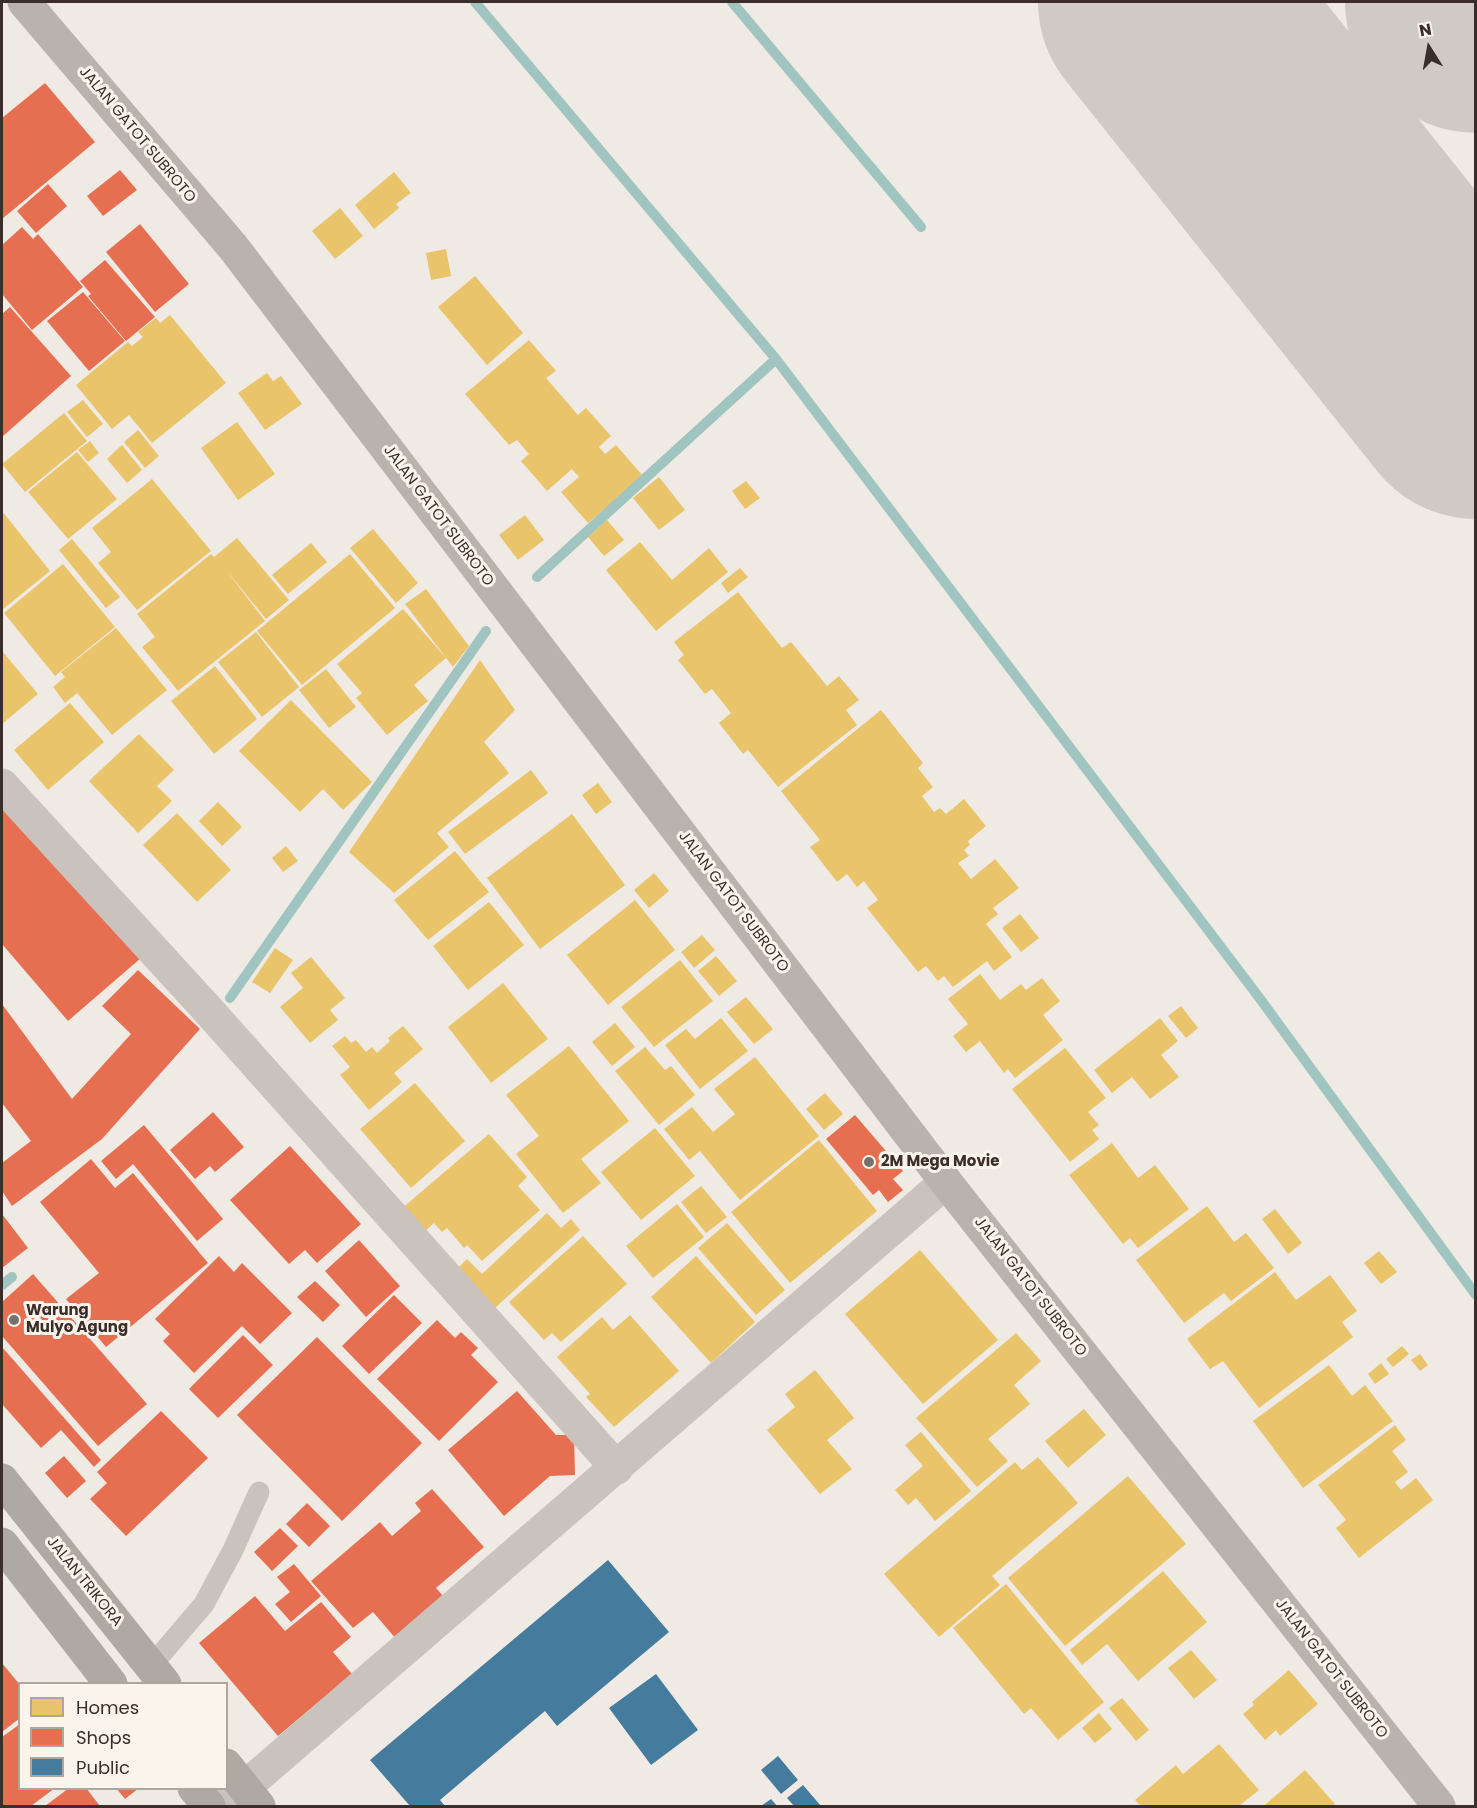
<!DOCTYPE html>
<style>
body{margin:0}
#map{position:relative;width:1477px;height:1808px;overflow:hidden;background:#f0eae4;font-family:Poppins,sans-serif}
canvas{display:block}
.frame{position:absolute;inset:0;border:3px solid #3b2e2a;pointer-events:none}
.legend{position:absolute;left:18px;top:1682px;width:210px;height:108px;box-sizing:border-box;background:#fbf4ed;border:2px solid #aea59f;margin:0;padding:8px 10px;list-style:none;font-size:18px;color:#3b2e2a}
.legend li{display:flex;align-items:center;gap:12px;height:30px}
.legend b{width:30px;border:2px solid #aea59f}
.north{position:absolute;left:1399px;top:18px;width:60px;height:60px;-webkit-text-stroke:4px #fbf4ed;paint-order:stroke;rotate:349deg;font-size:16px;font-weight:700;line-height:24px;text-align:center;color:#3b2e2a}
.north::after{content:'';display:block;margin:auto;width:21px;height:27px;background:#3b2e2a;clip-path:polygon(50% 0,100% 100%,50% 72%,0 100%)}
</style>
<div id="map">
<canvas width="1477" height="1808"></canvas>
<div class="frame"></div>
<ul class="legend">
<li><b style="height:16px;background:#e9c46a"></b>Homes</li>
<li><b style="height:16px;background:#e76f51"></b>Shops</li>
<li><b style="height:16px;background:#457b9d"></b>Public</li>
</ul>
<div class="north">N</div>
</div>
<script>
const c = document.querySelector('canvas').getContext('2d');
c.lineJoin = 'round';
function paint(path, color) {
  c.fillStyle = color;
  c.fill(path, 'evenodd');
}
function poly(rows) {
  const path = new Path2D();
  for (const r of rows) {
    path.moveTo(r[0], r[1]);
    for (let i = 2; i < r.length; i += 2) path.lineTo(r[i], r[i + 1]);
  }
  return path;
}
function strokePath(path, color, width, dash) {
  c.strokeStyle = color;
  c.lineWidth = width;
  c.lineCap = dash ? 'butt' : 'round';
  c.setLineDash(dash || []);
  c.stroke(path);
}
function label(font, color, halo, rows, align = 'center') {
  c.font = font + ' Poppins,sans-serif';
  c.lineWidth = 6;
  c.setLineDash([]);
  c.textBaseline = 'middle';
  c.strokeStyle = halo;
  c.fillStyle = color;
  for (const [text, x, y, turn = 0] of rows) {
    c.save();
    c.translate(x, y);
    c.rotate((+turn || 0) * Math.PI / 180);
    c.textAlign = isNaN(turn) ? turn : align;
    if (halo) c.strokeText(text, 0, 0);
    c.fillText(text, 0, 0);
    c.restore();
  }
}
const homes = poly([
 [394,172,411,193,396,204,399,208,374,229,355,205],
 [340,208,363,236,335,259,312,231],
 [446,249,451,276,431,280,426,253],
 [475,276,523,333,487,365,438,307],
 [170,315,226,383,152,443,129,415,112,429,76,385,128,342,132,346,143,337,138,332,156,318,160,323],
 [529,340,556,371,546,378,578,415,586,408,611,436,599,447,605,454,616,445,643,476,588,523,561,492,579,477,572,469,547,491,521,461,529,454,517,440,509,445,465,394],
 [267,373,273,381,281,376,302,404,265,430,238,393],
 [83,400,103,424,87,437,67,412],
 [64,413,87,441,25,492,2,464],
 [237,422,275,474,238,500,201,448],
 [138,430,159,456,145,468,124,442],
 [90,441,99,453,88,462,78,450],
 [122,445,142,470,127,483,107,459],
 [77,452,117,499,68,539,28,492],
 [659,477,685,510,659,530,633,498],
 [152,479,211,551,137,610,98,563,111,552,92,528],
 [746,481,760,498,745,509,732,491],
 [2,511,50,571,2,610],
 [525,515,544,540,518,560,499,535],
 [607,520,624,540,604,556,588,537],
 [373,529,418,583,396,603,350,548],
 [237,538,289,600,266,619,226,570,265,621,178,691,142,647,155,637,137,614,211,554,214,557],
 [72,539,120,597,106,608,59,550],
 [640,542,672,580,709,548,728,572,656,631,606,570],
 [311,543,327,562,288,594,272,575],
 [350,554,395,608,302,685,257,631],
 [63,564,115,627,55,676,4,613],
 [740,568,748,577,728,593,721,583],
 [426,589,469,646,453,667,405,604],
 [738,592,782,648,791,642,827,686,839,676,859,700,846,710,857,725,778,787,748,750,743,754,719,723,731,713,712,689,705,694,678,660,684,655,674,642],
 [403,609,446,658,414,685,428,701,387,735,356,698,362,693,337,664],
 [116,628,167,690,112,735,77,693,65,703,53,687,65,677,61,672],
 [256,632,299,687,262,717,218,662],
 [2,651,38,694,2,724],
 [480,660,515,710,484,742,509,773,437,833,449,847,394,893,349,852],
 [215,666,257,719,214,754,171,701],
 [326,669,356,707,329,728,299,690],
 [291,700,372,782,343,810,323,789,300,812,239,751],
 [70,703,104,742,48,790,14,750],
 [881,710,923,763,918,768,933,787,922,796,934,812,940,808,946,814,964,799,986,826,968,841,970,845,964,850,969,856,958,863,971,879,995,859,1019,888,993,908,998,914,986,924,1012,957,994,971,987,961,953,987,944,976,938,981,926,966,918,972,867,908,878,900,864,881,857,887,847,874,837,882,810,847,820,840,781,791],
 [139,734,174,770,157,786,172,801,138,833,89,781],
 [531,770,548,793,465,854,448,832],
 [598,783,612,802,596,814,582,795],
 [218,802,242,827,222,846,199,821],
 [177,813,231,870,197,902,143,845],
 [572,814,625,885,540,949,487,878],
 [286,846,298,861,283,872,272,858],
 [455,851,489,892,428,940,394,900],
 [654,873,669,891,649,908,634,890],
 [635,900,675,950,608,1005,567,955],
 [489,902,524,945,468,990,433,946],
 [1020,914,1039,938,1021,952,1002,928],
 [702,935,715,950,694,968,681,952],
 [275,948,293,960,270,993,252,982],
 [716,956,737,981,719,996,698,971],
 [311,957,345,998,330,1010,338,1020,310,1043,280,1007,303,988,291,973],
 [680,960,713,1001,654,1047,621,1007],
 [980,974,1000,1000,1021,984,1026,990,1042,978,1060,1001,1043,1015,1063,1040,1015,1078,1008,1069,1004,1073,980,1041,966,1052,953,1036,968,1024,948,999],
 [503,983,548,1039,491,1083,448,1027],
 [746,997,773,1029,754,1044,727,1012],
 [1181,1006,1198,1028,1186,1038,1168,1016],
 [721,1018,748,1051,700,1089,665,1045,686,1029,695,1039],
 [1160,1018,1178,1041,1161,1055,1179,1077,1150,1099,1132,1077,1112,1093,1094,1070],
 [615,1023,635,1047,612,1066,592,1042],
 [403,1026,423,1049,394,1073,402,1082,369,1110,340,1075,350,1067,332,1046,345,1036,351,1043,356,1040,366,1052,372,1047,377,1053,390,1041,388,1038],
 [569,1046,629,1121,581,1159,601,1183,563,1213,516,1154,539,1136,506,1095],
 [645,1047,665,1070,671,1066,695,1095,659,1125,615,1071],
 [1065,1048,1106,1098,1088,1112,1099,1125,1092,1130,1099,1139,1070,1162,1012,1089],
 [755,1057,819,1136,740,1200,700,1151,689,1160,664,1129,692,1107,713,1132,735,1114,714,1089],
 [415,1083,465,1141,411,1188,360,1129],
 [825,1093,843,1114,824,1130,806,1109],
 [655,1128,695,1176,641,1220,601,1172],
 [489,1134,527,1177,518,1186,540,1210,482,1261,467,1245,464,1248,447,1228,442,1232,434,1223,422,1234,400,1210],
 [819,1140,877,1211,790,1283,731,1212],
 [1112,1143,1138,1178,1155,1165,1189,1209,1138,1248,1130,1238,1123,1244,1069,1175],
 [701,1186,727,1217,706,1233,681,1202],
 [677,1204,704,1237,653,1278,626,1246],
 [1207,1206,1234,1242,1246,1233,1274,1268,1231,1301,1224,1293,1184,1323,1136,1260],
 [1275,1209,1302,1243,1288,1254,1262,1219],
 [547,1213,561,1228,571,1219,580,1230,495,1308,457,1269,467,1259,482,1274],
 [727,1223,785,1290,756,1315,698,1248],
 [583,1236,627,1284,561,1342,552,1333,544,1340,509,1302],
 [920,1250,998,1340,923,1404,845,1314],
 [1379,1251,1397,1272,1381,1284,1364,1263],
 [696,1256,755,1322,711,1363,651,1297],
 [1275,1272,1296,1300,1330,1275,1357,1311,1342,1322,1353,1337,1259,1408,1223,1361,1210,1369,1187,1339],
 [630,1315,679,1371,614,1427,586,1397,590,1394,557,1357,602,1317,613,1330],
 [1016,1333,1041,1361,1014,1385,1030,1404,988,1439,1008,1461,977,1487,916,1418],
 [1402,1346,1409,1354,1393,1367,1386,1359],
 [1420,1354,1428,1365,1420,1371,1411,1360],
 [1381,1363,1389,1374,1375,1384,1368,1374],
 [1329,1365,1352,1396,1365,1385,1393,1421,1303,1488,1253,1421],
 [815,1370,854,1418,827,1440,852,1469,820,1494,767,1430,795,1407,785,1394],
 [1084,1409,1106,1435,1068,1468,1045,1441],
 [1395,1425,1406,1440,1392,1451,1408,1472,1395,1482,1401,1490,1416,1478,1433,1500,1359,1558,1336,1528,1346,1520,1318,1485],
 [921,1432,971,1491,935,1521,916,1498,908,1505,895,1490,923,1466,905,1445],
 [1038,1457,1078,1503,992,1576,1000,1585,939,1637,884,1574,1015,1462,1022,1470],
 [1128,1476,1186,1544,1065,1646,1008,1578],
 [1163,1571,1207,1622,1138,1681,1107,1644,1082,1665,1070,1650],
 [1006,1584,1104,1702,1058,1740,1031,1708,1024,1714,953,1628],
 [1191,1650,1217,1680,1194,1699,1168,1668],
 [1289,1670,1318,1704,1280,1736,1276,1730,1265,1740,1243,1714,1254,1705,1252,1702],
 [1122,1698,1149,1730,1136,1741,1109,1708],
 [1099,1713,1112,1729,1095,1743,1082,1728],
 [1219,1744,1259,1790,1239,1806,1141,1806,1135,1800,1176,1765,1183,1774],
 [1305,1770,1335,1804,1333,1806,1266,1806,1265,1805]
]);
const shops = poly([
 [45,83,95,142,2,219,2,118],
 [120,170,137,190,103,216,87,196],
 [48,184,67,206,36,233,17,211],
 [140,224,189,284,155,312,106,252],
 [22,227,33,239,38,234,83,287,32,330,2,294,2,245],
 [105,260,155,317,126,341,88,296,91,294,80,281],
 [83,292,125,341,89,371,47,321],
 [10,307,71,376,2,437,2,314],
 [2,797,141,958,68,1021,2,944],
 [138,970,200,1029,102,1139,12,1206,2,1191,2,1163,31,1141,2,1103,2,1004,72,1099,131,1034,102,1006],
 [213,1112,244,1147,215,1172,210,1166,195,1179,170,1150],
 [855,1115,903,1171,893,1179,903,1190,888,1202,879,1190,873,1195,826,1139],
 [144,1125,223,1219,197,1241,133,1164,116,1179,101,1161],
 [290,1146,361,1224,317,1263,305,1250,289,1264,230,1200],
 [91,1159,115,1188,133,1173,208,1263,106,1347,66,1299,99,1273,40,1202],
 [2,1214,28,1248,2,1268],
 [359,1240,400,1286,366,1317,325,1271],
 [219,1256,234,1272,242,1263,292,1313,260,1344,242,1326,194,1373,163,1341,170,1334,155,1319],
 [33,1274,147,1404,98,1446,2,1336,2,1302],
 [315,1281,340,1305,323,1322,297,1297],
 [394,1295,422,1323,369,1374,342,1346],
 [437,1320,455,1338,461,1332,478,1348,471,1355,498,1382,439,1441,377,1379],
 [243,1335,273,1365,218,1418,189,1389],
 [317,1337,422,1443,342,1521,237,1415],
 [2,1347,101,1460,94,1467,61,1430,41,1448,2,1404],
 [517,1391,556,1435,574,1435,575,1475,550,1476,504,1516,448,1450],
 [161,1411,208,1458,126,1536,90,1499,107,1483,97,1472],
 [64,1456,86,1481,67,1498,45,1473],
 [432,1489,484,1547,436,1588,445,1598,397,1640,373,1612,353,1628,311,1581,380,1522,392,1536,421,1511,415,1503],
 [307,1503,330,1526,309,1547,286,1524],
 [280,1528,298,1546,272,1571,254,1552],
 [294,1564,321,1596,291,1622,275,1604,290,1592,277,1577],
 [255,1596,285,1631,321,1602,351,1637,333,1652,352,1674,278,1736,199,1643],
 [2,1663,20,1685,20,1718,2,1732],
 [20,1724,20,1788,55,1788,31,1806,2,1806,2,1737],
 [69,1788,86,1788,100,1806,45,1806],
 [116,1788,139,1788,125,1799]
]);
const public = poly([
 [608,1560,669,1632,557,1726,545,1711,440,1800,445,1806,410,1806,370,1760],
 [656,1674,698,1730,651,1765,609,1708],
 [778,1756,798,1780,781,1794,761,1770],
 [803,1785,821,1806,794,1806,787,1798],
 [771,1799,777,1806,761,1806]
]);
const stream = poly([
 [475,2,776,359,1261,1000,1476,1295],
 [732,2,921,227],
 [537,577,776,359],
 [230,998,486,631],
 [2,1285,12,1277]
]);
const runway = poly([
 [1164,2,1476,393],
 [1471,2,1476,7]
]);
const lane = poly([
 [152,1665,204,1604,233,1550,259,1492]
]);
const street = poly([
 [2,785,208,1010,617,1468],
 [223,1806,946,1182]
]);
const secondary = poly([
 [24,2,233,247,946,1182,1439,1806]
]);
const highway = poly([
 [2,1480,165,1684],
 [2,1544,111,1684],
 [226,1765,259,1806],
 [194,1788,209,1806]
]);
const markers = [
 [869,1162,6,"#7a706b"],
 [14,1320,6,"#7a706b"]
];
const streetNames = [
 ["JALAN GATOT SUBROTO",137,135,50],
 ["JALAN GATOT SUBROTO",438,516,53],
 ["JALAN GATOT SUBROTO",733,902,53],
 ["JALAN GATOT SUBROTO",1030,1287,52],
 ["JALAN TRIKORA",84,1582,51],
 ["JALAN GATOT SUBROTO",1331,1669,52]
];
const poiNames = [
 ["2M Mega Movie",881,1162],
 ["Warung",26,1311],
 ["Mulyo Agung",26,1328]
];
paint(homes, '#e9c46a');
paint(shops, '#e76f51');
paint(public, '#457b9d');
strokePath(stream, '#a0c4c0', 10);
strokePath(runway, '#d0cac6', 252);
strokePath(lane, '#c9c2bd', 21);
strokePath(street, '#c9c2bd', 33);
strokePath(secondary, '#bab2ad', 33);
strokePath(highway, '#afa9a3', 33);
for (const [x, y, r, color] of markers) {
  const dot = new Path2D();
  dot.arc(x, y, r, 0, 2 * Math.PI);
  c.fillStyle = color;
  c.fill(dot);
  strokePath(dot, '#fbf4ed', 2);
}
label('15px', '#3b2e2a', '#fbf4ed', streetNames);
label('bold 15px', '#3b2e2a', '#fbf4ed', poiNames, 'left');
</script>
